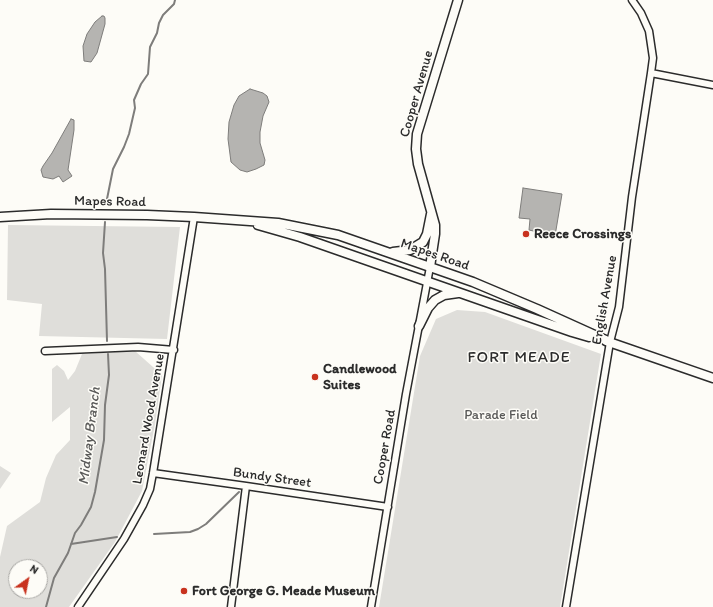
<!DOCTYPE html>
<style>
body{margin:0}
#map{position:relative;width:713px;height:607px;overflow:hidden;background:#fdfcf7;font-family:Itim,sans-serif}
canvas{display:block}
.north{position:absolute;left:8px;top:559px;width:40px;height:40px;box-sizing:border-box;background:#fdfcf7;border:1px solid #a9a8a5;border-radius:50%;rotate:33deg;font-size:11px;font-weight:700;line-height:16px;text-align:center;color:#2b2b2b}
.north::after{content:'';display:block;margin:auto;width:14px;height:18px;background:#c8321e;clip-path:polygon(50% 0,100% 100%,50% 72%,0 100%)}
</style>
<div id="map">
<canvas width="713" height="607"></canvas>
<div class="north">N</div>
</div>
<script>
const c = document.querySelector('canvas').getContext('2d');
c.lineJoin = 'round';
function paint(path, color) {
  c.fillStyle = color;
  c.fill(path, 'evenodd');
}
function poly(rows) {
  const path = new Path2D();
  for (const r of rows) {
    path.moveTo(r[0], r[1]);
    for (let i = 2; i < r.length; i += 2) path.lineTo(r[i], r[i + 1]);
  }
  return path;
}
function strokePath(path, color, width, dash) {
  c.strokeStyle = color;
  c.lineWidth = width;
  c.lineCap = dash ? 'butt' : 'round';
  c.setLineDash(dash || []);
  c.stroke(path);
}
function label(font, color, halo, rows, align = 'center') {
  c.font = font + ' Itim,sans-serif';
  c.lineWidth = 3;
  c.setLineDash([]);
  c.textBaseline = 'middle';
  c.strokeStyle = halo;
  c.fillStyle = color;
  for (const [text, x, y, turn = 0] of rows) {
    c.save();
    c.translate(x, y);
    c.rotate((+turn || 0) * Math.PI / 180);
    c.textAlign = isNaN(turn) ? turn : align;
    if (halo) c.strokeText(text, 0, 0);
    c.fillText(text, 0, 0);
    c.restore();
  }
}
const green = poly([
 [8,225,180,227,167,339,39,336,42,304,7,300],
 [457,310,485,312,601,354,560,607,379,607,420,356,436,319],
 [135,351,162,375,155,424,142,491,115,542,69,607,0,607,0,557,7,526,40,502,46,478,56,455,70,440,70,407,52,422,52,369,57,365,64,371,68,380,75,371,82,354],
 [16,567,40,567,40,591,16,591],
 [0,466,11,473,0,489]
]);
const water = poly([
 [102,16,104,16,105,18,105,24,97,53,91,62,84,61,83,46,87,34,95,22,102,16],
 [250,89,263,93,267,96,269,102,263,116,260,132,260,143,265,160,264,165,256,169,247,172,240,170,231,162,228,139,229,122,234,105,239,96,250,89],
 [71,119,74,120,74,130,68,170,72,176,63,182,59,176,53,179,43,177,41,170,43,166,52,153,71,119],
 [523,188,562,194,555,236,529,230,530,219,519,218,523,188]
]);
const stream = poly([
 [106,204,113,169,124,147,129,134,135,108,134,100,141,84,148,74,150,47,157,33,159,23,163,15,174,4,175,0],
 [105,222,103,253,105,269,107,341],
 [154,534,190,532,198,529,206,524,239,492],
 [71,544,117,537],
 [46,607,54,578,68,553,75,533,81,525,91,507,95,492,104,440,105,405,109,375,108,354]
]);
const street = poly([
 [651,73,713,85],
 [45,351,138,347,174,350],
 [153,473,246,486,388,507],
 [78,607,124,539,143,505,150,489,153,473,194,217],
 [231,607,246,486],
 [371,607,406,394,430,267],
 [566,607,610,342,619,307,632,197,651,73,653,58,649,31,641,13,632,0]
]);
const secondary = poly([
 [0,217,51,214,147,215,194,217,278,223,338,235,473,282,537,309,610,342],
 [258,225,300,237,572,332,589,337],
 [393,252,410,250,423,242,427,234,431,214],
 [430,267,435,234,435,225,418,164,416,149,417,134,458,0],
 [419,326,428,308,435,300,444,295,458,293],
 [606,341,713,378]
]);
const markers = [
 [526,234,4,"#c8321e"],
 [315,377,4,"#c8321e"],
 [184,591,4,"#c8321e"]
];
const streetNames = [
 ["Cooper Avenue",417,94,-74],
 ["Mapes Road",110,202,1],
 ["Mapes Road",435,255,19],
 ["English Avenue",605,300,-80],
 ["Leonard Wood Avenue",149,419,-80],
 ["Cooper Road",385,447,-80],
 ["Bundy Street",272,478,8]
];
const poiNames = [
 ["Reece Crossings",534,234],
 ["Candlewood",323,369],
 ["Suites",323,385],
 ["Fort George G. Meade Museum",192,591]
];
const parkNames = [
 ["Parade Field",501,415]
];
const waterNames = [
 ["Midway Branch",90,436,-83]
];
const quarterNames = [
 ["FORT MEADE",519,358]
];
paint(green, '#dfdeda');
paint(water, '#b5b4b1');
strokePath(water, '#7e7d7b', 1);
strokePath(stream, '#7e7d7b', 2);
strokePath(street, '#2b2b2b', 9);
strokePath(secondary, '#2b2b2b', 11);
strokePath(street, '#fdfcf7', 6);
strokePath(secondary, '#fdfcf7', 8);
for (const [x, y, r, color] of markers) {
  const dot = new Path2D();
  dot.arc(x, y, r, 0, 2 * Math.PI);
  c.fillStyle = color;
  c.fill(dot);
  strokePath(dot, '#fdfcf7', 1.5);
}
label('14px', '#2b2b2b', '#fdfcf7', streetNames);
label('bold 14px', '#2b2b2b', '#fdfcf7', poiNames, 'left');
label('14px', '#585857', '#fdfcf7', parkNames);
label('italic 15px', '#5b5b5a', '#fdfcf7', waterNames);
c.letterSpacing = '1px';
label('16px', '#2b2b2b', '#fdfcf7', quarterNames);
c.letterSpacing = '0px';
</script>
